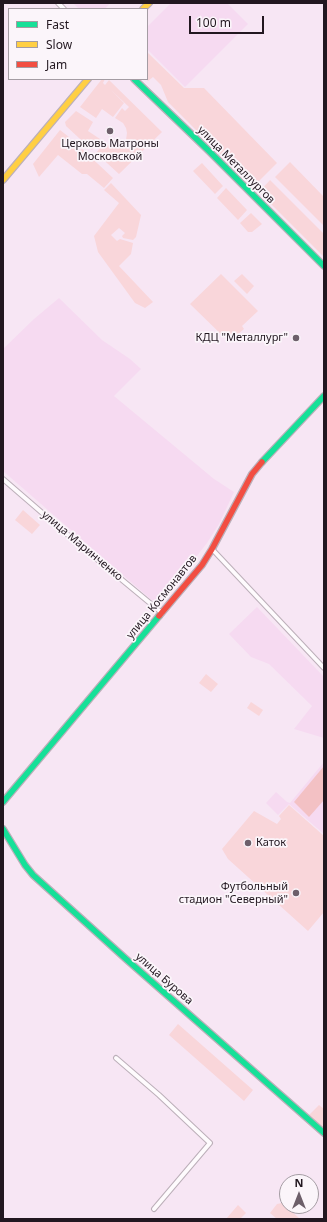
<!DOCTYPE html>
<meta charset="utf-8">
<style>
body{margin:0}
#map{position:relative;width:327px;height:1222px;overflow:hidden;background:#f7e6f4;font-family:"Noto Sans",sans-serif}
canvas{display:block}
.frame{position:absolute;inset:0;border:4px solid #221720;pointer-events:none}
.legend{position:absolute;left:8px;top:8px;width:140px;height:72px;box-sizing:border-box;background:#fbf5fa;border:1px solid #a49ca3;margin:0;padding:5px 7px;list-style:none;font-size:12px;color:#221720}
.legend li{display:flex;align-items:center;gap:8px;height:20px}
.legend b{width:20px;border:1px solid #a49ca3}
.north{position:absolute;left:279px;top:1174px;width:40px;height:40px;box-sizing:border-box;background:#fbf5fa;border:1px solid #a49ca3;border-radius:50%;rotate:0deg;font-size:11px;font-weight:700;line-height:16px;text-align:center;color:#221720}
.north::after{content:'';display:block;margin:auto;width:14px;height:18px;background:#6d5f6a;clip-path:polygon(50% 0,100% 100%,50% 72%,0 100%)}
.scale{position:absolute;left:189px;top:16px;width:75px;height:18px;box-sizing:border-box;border:2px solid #221720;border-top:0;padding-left:5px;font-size:12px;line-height:14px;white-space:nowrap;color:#221720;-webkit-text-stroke:3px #fbf5fa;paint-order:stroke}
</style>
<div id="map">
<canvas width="327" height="1222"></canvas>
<div class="frame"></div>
<ul class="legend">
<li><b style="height:5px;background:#16e098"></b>Fast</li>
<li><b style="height:5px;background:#ffcf43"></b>Slow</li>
<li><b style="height:5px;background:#f24e42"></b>Jam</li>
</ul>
<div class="north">N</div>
<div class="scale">100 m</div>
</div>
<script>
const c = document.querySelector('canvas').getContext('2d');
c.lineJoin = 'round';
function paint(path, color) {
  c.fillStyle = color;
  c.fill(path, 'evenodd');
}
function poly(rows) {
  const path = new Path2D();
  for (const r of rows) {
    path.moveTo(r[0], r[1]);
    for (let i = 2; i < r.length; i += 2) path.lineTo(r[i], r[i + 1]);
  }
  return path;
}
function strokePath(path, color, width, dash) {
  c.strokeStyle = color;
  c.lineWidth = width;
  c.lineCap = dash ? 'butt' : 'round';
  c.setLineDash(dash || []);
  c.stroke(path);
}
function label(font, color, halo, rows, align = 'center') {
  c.font = font + ' "Noto Sans",sans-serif';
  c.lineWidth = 3.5;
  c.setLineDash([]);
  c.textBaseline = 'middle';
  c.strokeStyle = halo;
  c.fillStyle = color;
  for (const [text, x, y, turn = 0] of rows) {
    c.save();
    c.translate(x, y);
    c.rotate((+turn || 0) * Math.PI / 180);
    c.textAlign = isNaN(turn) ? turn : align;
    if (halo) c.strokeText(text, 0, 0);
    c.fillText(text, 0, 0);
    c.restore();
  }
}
const built = poly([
 [73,3,110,3,105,9,79,9],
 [171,3,227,3,248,24,185,87,147,49,147,27],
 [59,298,102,340,130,359,141,369,114,396,214,479,234,492,219,524,207,543,161,602,154,602,3,471,3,349,34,319],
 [257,607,324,677,324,738,294,729,312,706,269,664,251,657,229,634],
 [324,762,324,834,289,804,278,815,266,803,276,792,287,802,290,803]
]);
const green = poly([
 [147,52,184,88,204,88,277,163,253,187,168,102,161,85,153,77,148,81,146,79],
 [102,79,105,79,103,83,105,85,109,80,162,132,119,174,96,153,105,143,111,147,119,147,126,140,127,133,126,128,123,123,115,118,122,108,125,111,129,107,111,90,124,103,113,117,102,109,96,118,80,107],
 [76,111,93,122,88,131,100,139,92,150,66,126,65,122],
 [60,130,69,137,67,140,79,151,82,149,113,178,104,188,87,174,82,174,58,155,39,177,33,164],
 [290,162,324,197,324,226,275,177],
 [202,163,223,186,215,194,193,171],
 [270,180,324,234,324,257,259,192],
 [111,183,141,215,136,237,133,240,123,238,122,236,125,233,119,228,111,235,117,241,120,239,133,243,131,254,119,266,153,302,145,308,135,303,98,252,94,236,119,203,104,190],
 [226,188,247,210,238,220,217,198],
 [251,213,262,224,252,232,248,232,240,223],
 [221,274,258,311,242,326,244,329,229,342,190,304],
 [242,274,254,286,247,294,234,281],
 [23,510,40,525,32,534,15,520],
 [206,674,218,684,211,692,199,683],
 [251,702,263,710,259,716,247,708],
 [289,805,324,836,324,912,308,931,228,859,222,849,254,811,277,824,281,819,279,816],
 [178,1024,253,1090,244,1101,169,1035],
 [319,1105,324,1109,324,1128,309,1115],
 [282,1203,288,1208,300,1219,277,1219,270,1213,277,1204],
 [238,1205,246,1213,240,1219,226,1219]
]);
const forest = poly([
 [324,766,324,800,309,817,294,802]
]);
const street = poly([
 [58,3,64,9],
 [3,479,69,536,162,613],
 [212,549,324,668],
 [116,1058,159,1095,210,1143,154,1209]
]);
const fast = poly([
 [134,79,209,151,324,266],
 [262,462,324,396],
 [3,802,159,616],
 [3,829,25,865,33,875,126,959,324,1133]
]);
const slow = poly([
 [143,9,149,3],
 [3,180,88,79]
]);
const jam = poly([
 [159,616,202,565,212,549,252,474,262,462]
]);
const markers = [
 [110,131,4,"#6d5f6a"],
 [296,338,4,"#6d5f6a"],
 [248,843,4,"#6d5f6a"],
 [296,893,4,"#6d5f6a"]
];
const poiNames = [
 ["Церковь Матроны",110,144,"center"],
 ["Московской",110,157,"center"],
 ["КДЦ \"Металлург\"",288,338],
 ["Каток",256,843,"left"],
 ["Футбольный",288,887],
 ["стадион \"Северный\"",288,900]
];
const streetNames = [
 ["улица Металлургов",236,165,45],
 ["улица Маринченко",82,546,40],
 ["улица Космонавтов",162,597,-51],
 ["улица Бурова",164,979,41]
];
paint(built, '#f6daf1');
paint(green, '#f9d6da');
paint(forest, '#f3c1c4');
strokePath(street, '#bcafb9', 6);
strokePath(fast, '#bcafb9', 8);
strokePath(slow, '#bcafb9', 8);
strokePath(jam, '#bcafb9', 8);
strokePath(street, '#fefbfd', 4);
strokePath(fast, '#16e098', 5.5);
strokePath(slow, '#ffcf43', 5.5);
strokePath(jam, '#f24e42', 5.5);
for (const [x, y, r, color] of markers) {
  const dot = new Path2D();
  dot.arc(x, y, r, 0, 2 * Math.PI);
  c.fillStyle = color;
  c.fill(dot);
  strokePath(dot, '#fbf5fa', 1.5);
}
label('11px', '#221720', '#fbf5fa', poiNames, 'right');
label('11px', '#221720', '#fbf5fa', streetNames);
</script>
